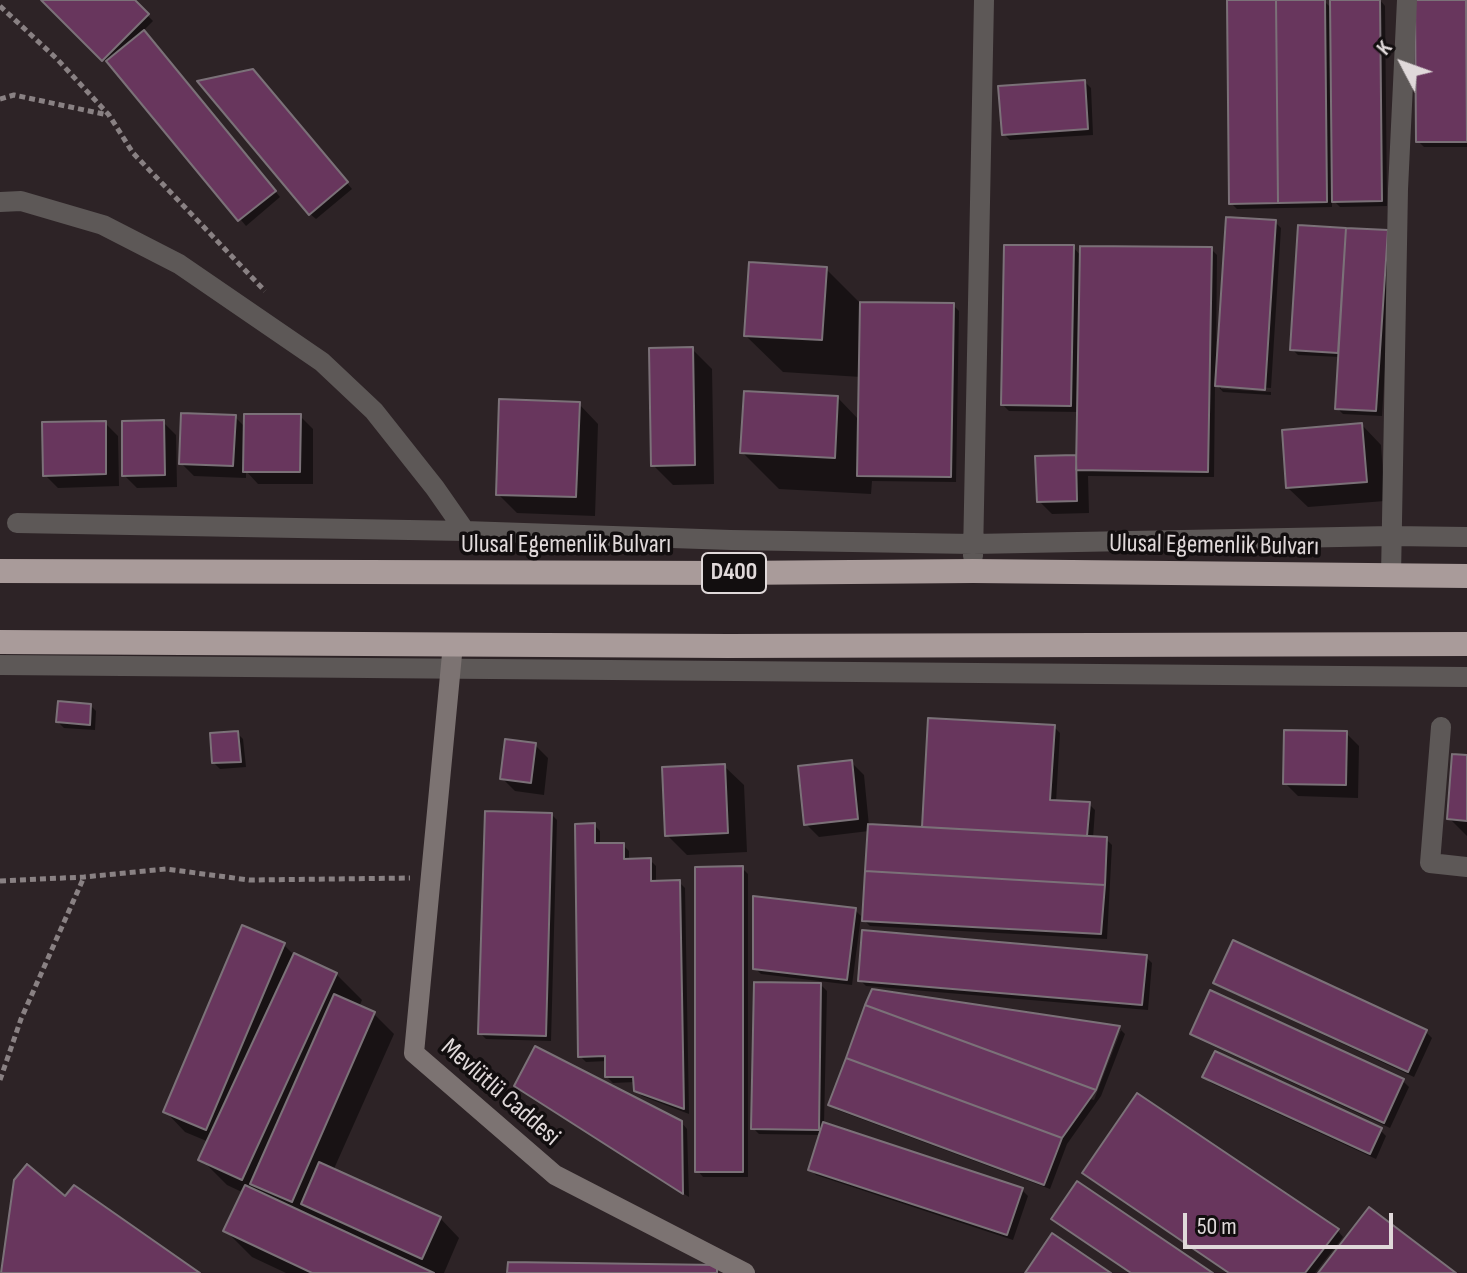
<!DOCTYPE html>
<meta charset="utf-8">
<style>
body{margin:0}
#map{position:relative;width:1467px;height:1273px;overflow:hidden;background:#2d2326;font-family:"Sofia Sans Condensed",sans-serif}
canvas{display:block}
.north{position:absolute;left:1363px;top:24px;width:80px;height:80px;-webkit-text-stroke:6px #120e0f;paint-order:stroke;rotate:311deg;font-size:22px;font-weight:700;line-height:32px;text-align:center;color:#e0d9da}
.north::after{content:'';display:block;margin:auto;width:28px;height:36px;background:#e0d9da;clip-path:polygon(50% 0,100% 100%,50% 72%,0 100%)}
.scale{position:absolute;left:1183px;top:1213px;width:210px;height:36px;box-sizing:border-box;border:4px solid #e0d9da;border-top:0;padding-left:10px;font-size:24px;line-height:28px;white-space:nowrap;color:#e0d9da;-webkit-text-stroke:6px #120e0f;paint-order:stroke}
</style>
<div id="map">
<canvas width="1467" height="1273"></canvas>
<div class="north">K</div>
<div class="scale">50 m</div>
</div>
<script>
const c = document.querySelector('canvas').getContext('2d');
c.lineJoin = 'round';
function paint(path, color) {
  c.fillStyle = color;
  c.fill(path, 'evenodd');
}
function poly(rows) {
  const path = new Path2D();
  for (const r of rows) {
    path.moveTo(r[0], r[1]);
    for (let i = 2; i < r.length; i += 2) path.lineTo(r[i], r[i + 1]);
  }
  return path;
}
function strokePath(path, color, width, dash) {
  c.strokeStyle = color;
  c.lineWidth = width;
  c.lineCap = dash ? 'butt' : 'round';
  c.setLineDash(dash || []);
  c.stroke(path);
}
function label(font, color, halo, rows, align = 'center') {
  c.font = font + ' "Sofia Sans Condensed",sans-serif';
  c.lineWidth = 7;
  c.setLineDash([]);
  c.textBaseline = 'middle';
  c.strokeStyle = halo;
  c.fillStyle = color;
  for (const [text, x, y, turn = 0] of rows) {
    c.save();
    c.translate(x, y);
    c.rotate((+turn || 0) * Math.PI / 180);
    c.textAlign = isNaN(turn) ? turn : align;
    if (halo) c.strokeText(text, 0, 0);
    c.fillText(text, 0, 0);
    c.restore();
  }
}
const shadow = poly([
 [44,0,132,0,153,21,143,31,280,197,246,226,111,63,109,65],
 [1380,0,1385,6,1387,206,1340,207,1332,199,1332,207,1237,209,1231,203,1324,1,1332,9],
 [1417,0,1467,0,1467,147,1424,147,1418,141],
 [259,77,352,189,316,219,310,214],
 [1085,82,1091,88,1093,135,1010,140,1004,134],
 [1275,222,1281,228,1271,388,1221,385,1221,389,1271,392,1271,395,1223,392,1215,383,1214,477,1088,476,1089,513,1052,514,1039,501,1075,457,1079,461,1080,412,1009,411,1003,405,1073,247,1082,257,1211,249,1217,255,1216,356,1219,357],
 [1300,227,1387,232,1393,238,1382,416,1343,414,1337,408,1340,357,1298,355,1292,349],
 [826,269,861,304,953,305,959,311,956,482,872,481,871,494,779,489,742,452,838,398,860,421,861,377,783,372,746,336],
 [692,349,712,369,714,484,673,485,653,465],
 [579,404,598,424,595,516,517,513,498,494],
 [300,416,313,429,313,484,258,484,246,471,246,478,194,476,181,463,235,417,246,428],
 [163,422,176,435,177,487,137,488,124,475],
 [105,423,118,436,119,486,58,488,45,475],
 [1362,425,1381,445,1385,501,1308,507,1288,488],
 [90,705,96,711,95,730,64,728,58,722],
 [1054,727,1060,733,1056,802,1089,804,1095,810,1093,838,1106,839,1112,845,1107,939,870,926,864,920,869,831,819,837,806,824,851,762,864,775,869,826,924,829],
 [237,733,243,739,246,767,220,769,214,763],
 [1346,733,1359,746,1358,798,1298,796,1285,783],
 [535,745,548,758,544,795,515,791,502,778],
 [1467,757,1467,836,1449,818],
 [724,766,744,785,747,852,687,855,667,835],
 [551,814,557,820,551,1041,486,1039,480,1033],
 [594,825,600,831,600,845,623,845,629,851,629,861,650,860,656,866,656,883,679,882,685,888,689,1114,642,1096,636,1090,635,1082,613,1083,607,1077,607,1061,586,1062,580,1056],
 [742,868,748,874,748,1177,703,1177,698,1171],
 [855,910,861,916,852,985,761,974,755,968],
 [284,945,295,956,336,974,362,1000,359,1007,374,1014,394,1034,333,1171,440,1218,459,1238,444,1273,286,1273,252,1257,226,1231,244,1193,227,1185,201,1159,209,1142,185,1132,166,1112],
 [1146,957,1152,963,1148,1010,866,986,860,980],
 [1216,983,1426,1032,1432,1038,1414,1077,1222,988],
 [821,985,827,991,824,1124,1022,1190,1028,1196,1013,1240,816,1175,810,1169,821,1135,759,1134,753,1128],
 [1119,1028,1125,1034,1101,1096,1067,1144,1050,1189,837,1110,831,1104],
 [1116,1030,1121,1030,1094,1100,1090,1099],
 [1192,1033,1403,1081,1409,1087,1390,1128,1198,1039],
 [1205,1077,1380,1130,1386,1136,1376,1159,1211,1083],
 [523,1091,681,1122,687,1129,689,1197],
 [1137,1095,1338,1231,1343,1237,1315,1273,1229,1273,1090,1179,1084,1173]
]);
const building = poly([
 [41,0,135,0,149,14,102,61,41,0],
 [1227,0,1276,0,1278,203,1229,204,1227,0],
 [1276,0,1325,0,1327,202,1278,203,1276,0],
 [1330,0,1380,0,1382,201,1332,202,1330,0],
 [1415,0,1466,0,1467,142,1416,142,1415,0],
 [144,30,276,191,238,221,106,61,144,30],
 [253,69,348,182,309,215,197,81,253,69],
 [1085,80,1088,129,1002,135,998,86,1085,80],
 [1226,217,1276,220,1265,390,1215,386,1226,217],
 [1298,225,1346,228,1338,353,1290,350,1298,225],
 [1346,228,1388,230,1376,411,1335,409,1346,228],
 [1004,245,1074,245,1071,406,1001,405,1004,245],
 [1080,246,1212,247,1208,472,1076,470,1080,246],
 [749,262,827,267,822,340,744,336,749,262],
 [860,302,954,303,951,477,857,476,860,302],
 [693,347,695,465,651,466,649,348,693,347],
 [744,391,838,396,835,458,740,453,744,391],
 [499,399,580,402,576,497,496,495,499,399],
 [181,413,236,415,233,466,179,464,181,413],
 [244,414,301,414,300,472,243,472,244,414],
 [164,420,165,475,122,476,122,421,164,420],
 [106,421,106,474,43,476,42,422,106,421],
 [1362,423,1367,482,1286,488,1282,430,1362,423],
 [1076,455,1077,501,1037,502,1035,456,1076,455],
 [58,701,91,704,90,725,56,722,58,701],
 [928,718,1055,725,1050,800,1090,802,1087,836,922,827,928,718],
 [1284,730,1347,731,1346,785,1283,784,1284,730],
 [238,731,241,762,212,763,210,733,238,731],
 [505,739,536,743,531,783,500,779,505,739],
 [1452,754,1467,755,1467,821,1447,819,1452,754],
 [852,760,858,819,804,825,798,766,852,760],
 [725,764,728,833,665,836,662,767,725,764],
 [485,811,552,813,546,1036,478,1034,485,811],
 [595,823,595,843,624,843,624,859,651,858,651,881,680,880,684,1109,634,1091,633,1077,605,1077,605,1056,578,1057,575,824,595,823],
 [868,824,1107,837,1105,885,865,871,868,824],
 [743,866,743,1172,695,1172,695,867,743,866],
 [865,871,1105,885,1101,934,862,921,865,871],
 [753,896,856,908,847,980,753,969,753,896],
 [242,925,285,943,206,1130,163,1112,242,925],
 [862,930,1147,955,1142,1005,858,981,862,930],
 [1233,940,1427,1030,1408,1072,1213,983,1233,940],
 [294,953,337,973,242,1180,198,1160,294,953],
 [754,982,821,983,819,1130,751,1129,754,982],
 [872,989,1120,1026,1096,1090,865,1005,872,989],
 [1210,990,1404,1079,1384,1123,1190,1034,1210,990],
 [334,994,375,1012,292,1202,250,1184,334,994],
 [865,1005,1096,1090,1062,1138,846,1058,865,1005],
 [535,1046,682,1121,683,1194,514,1086,535,1046],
 [1215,1051,1382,1128,1370,1154,1202,1077,1215,1051],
 [846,1058,1062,1138,1044,1185,828,1105,846,1058],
 [1137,1093,1339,1229,1305,1273,1229,1273,1082,1173,1137,1093],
 [823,1122,1023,1188,1007,1235,808,1170,823,1122],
 [319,1162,441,1217,422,1259,301,1204,319,1162],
 [27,1164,65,1196,74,1185,200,1273,1,1273,14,1180,27,1164],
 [1077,1181,1213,1273,1131,1273,1051,1219,1077,1181],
 [245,1185,434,1273,312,1273,223,1231,245,1185],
 [1369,1207,1456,1273,1318,1273,1369,1207],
 [1052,1233,1111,1273,1025,1273,1052,1233],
 [508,1262,717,1265,717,1273,507,1273,508,1262]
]);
const path = poly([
 [0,6,57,59,109,115,133,153,265,291],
 [0,99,14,95,108,115],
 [0,881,84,877,166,869,249,880,410,878],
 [0,1080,21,1019,84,877]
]);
const street = poly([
 [0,202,21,201,103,225,179,264,322,362,374,411,435,488,465,531],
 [17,523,465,531,731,540,973,544,1392,536,1467,537],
 [973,556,984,0],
 [1391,576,1398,189,1407,0],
 [0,665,1467,677],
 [1441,727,1430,863,1467,867]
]);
const secondary = poly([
 [453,644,414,1053,555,1175,745,1273]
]);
const highway = poly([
 [0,571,730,573,973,571,1467,576],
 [0,642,728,646,1467,644]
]);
const shields = [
 [734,573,64]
];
const shieldNames = [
 ["D400",734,573]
];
const streetNames = [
 ["Ulusal Egemenlik Bulvarı",566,545],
 ["Ulusal Egemenlik Bulvarı",1214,546,1],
 ["Mevlütlü Caddesi",500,1093,41]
];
paint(shadow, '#0007');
paint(building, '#68365d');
strokePath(building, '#7b7178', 2);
strokePath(path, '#898183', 5, [6, 4]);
strokePath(street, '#5d5857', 20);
strokePath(secondary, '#7c7372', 20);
strokePath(highway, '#a99b9a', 24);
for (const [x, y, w] of shields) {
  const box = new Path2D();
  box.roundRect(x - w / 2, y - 20, w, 40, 6);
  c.fillStyle = '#120e0f';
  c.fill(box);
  strokePath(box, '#e0d9da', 2);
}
label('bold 24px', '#e0d9da', null, shieldNames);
label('26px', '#e0d9da', '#120e0f', streetNames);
</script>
